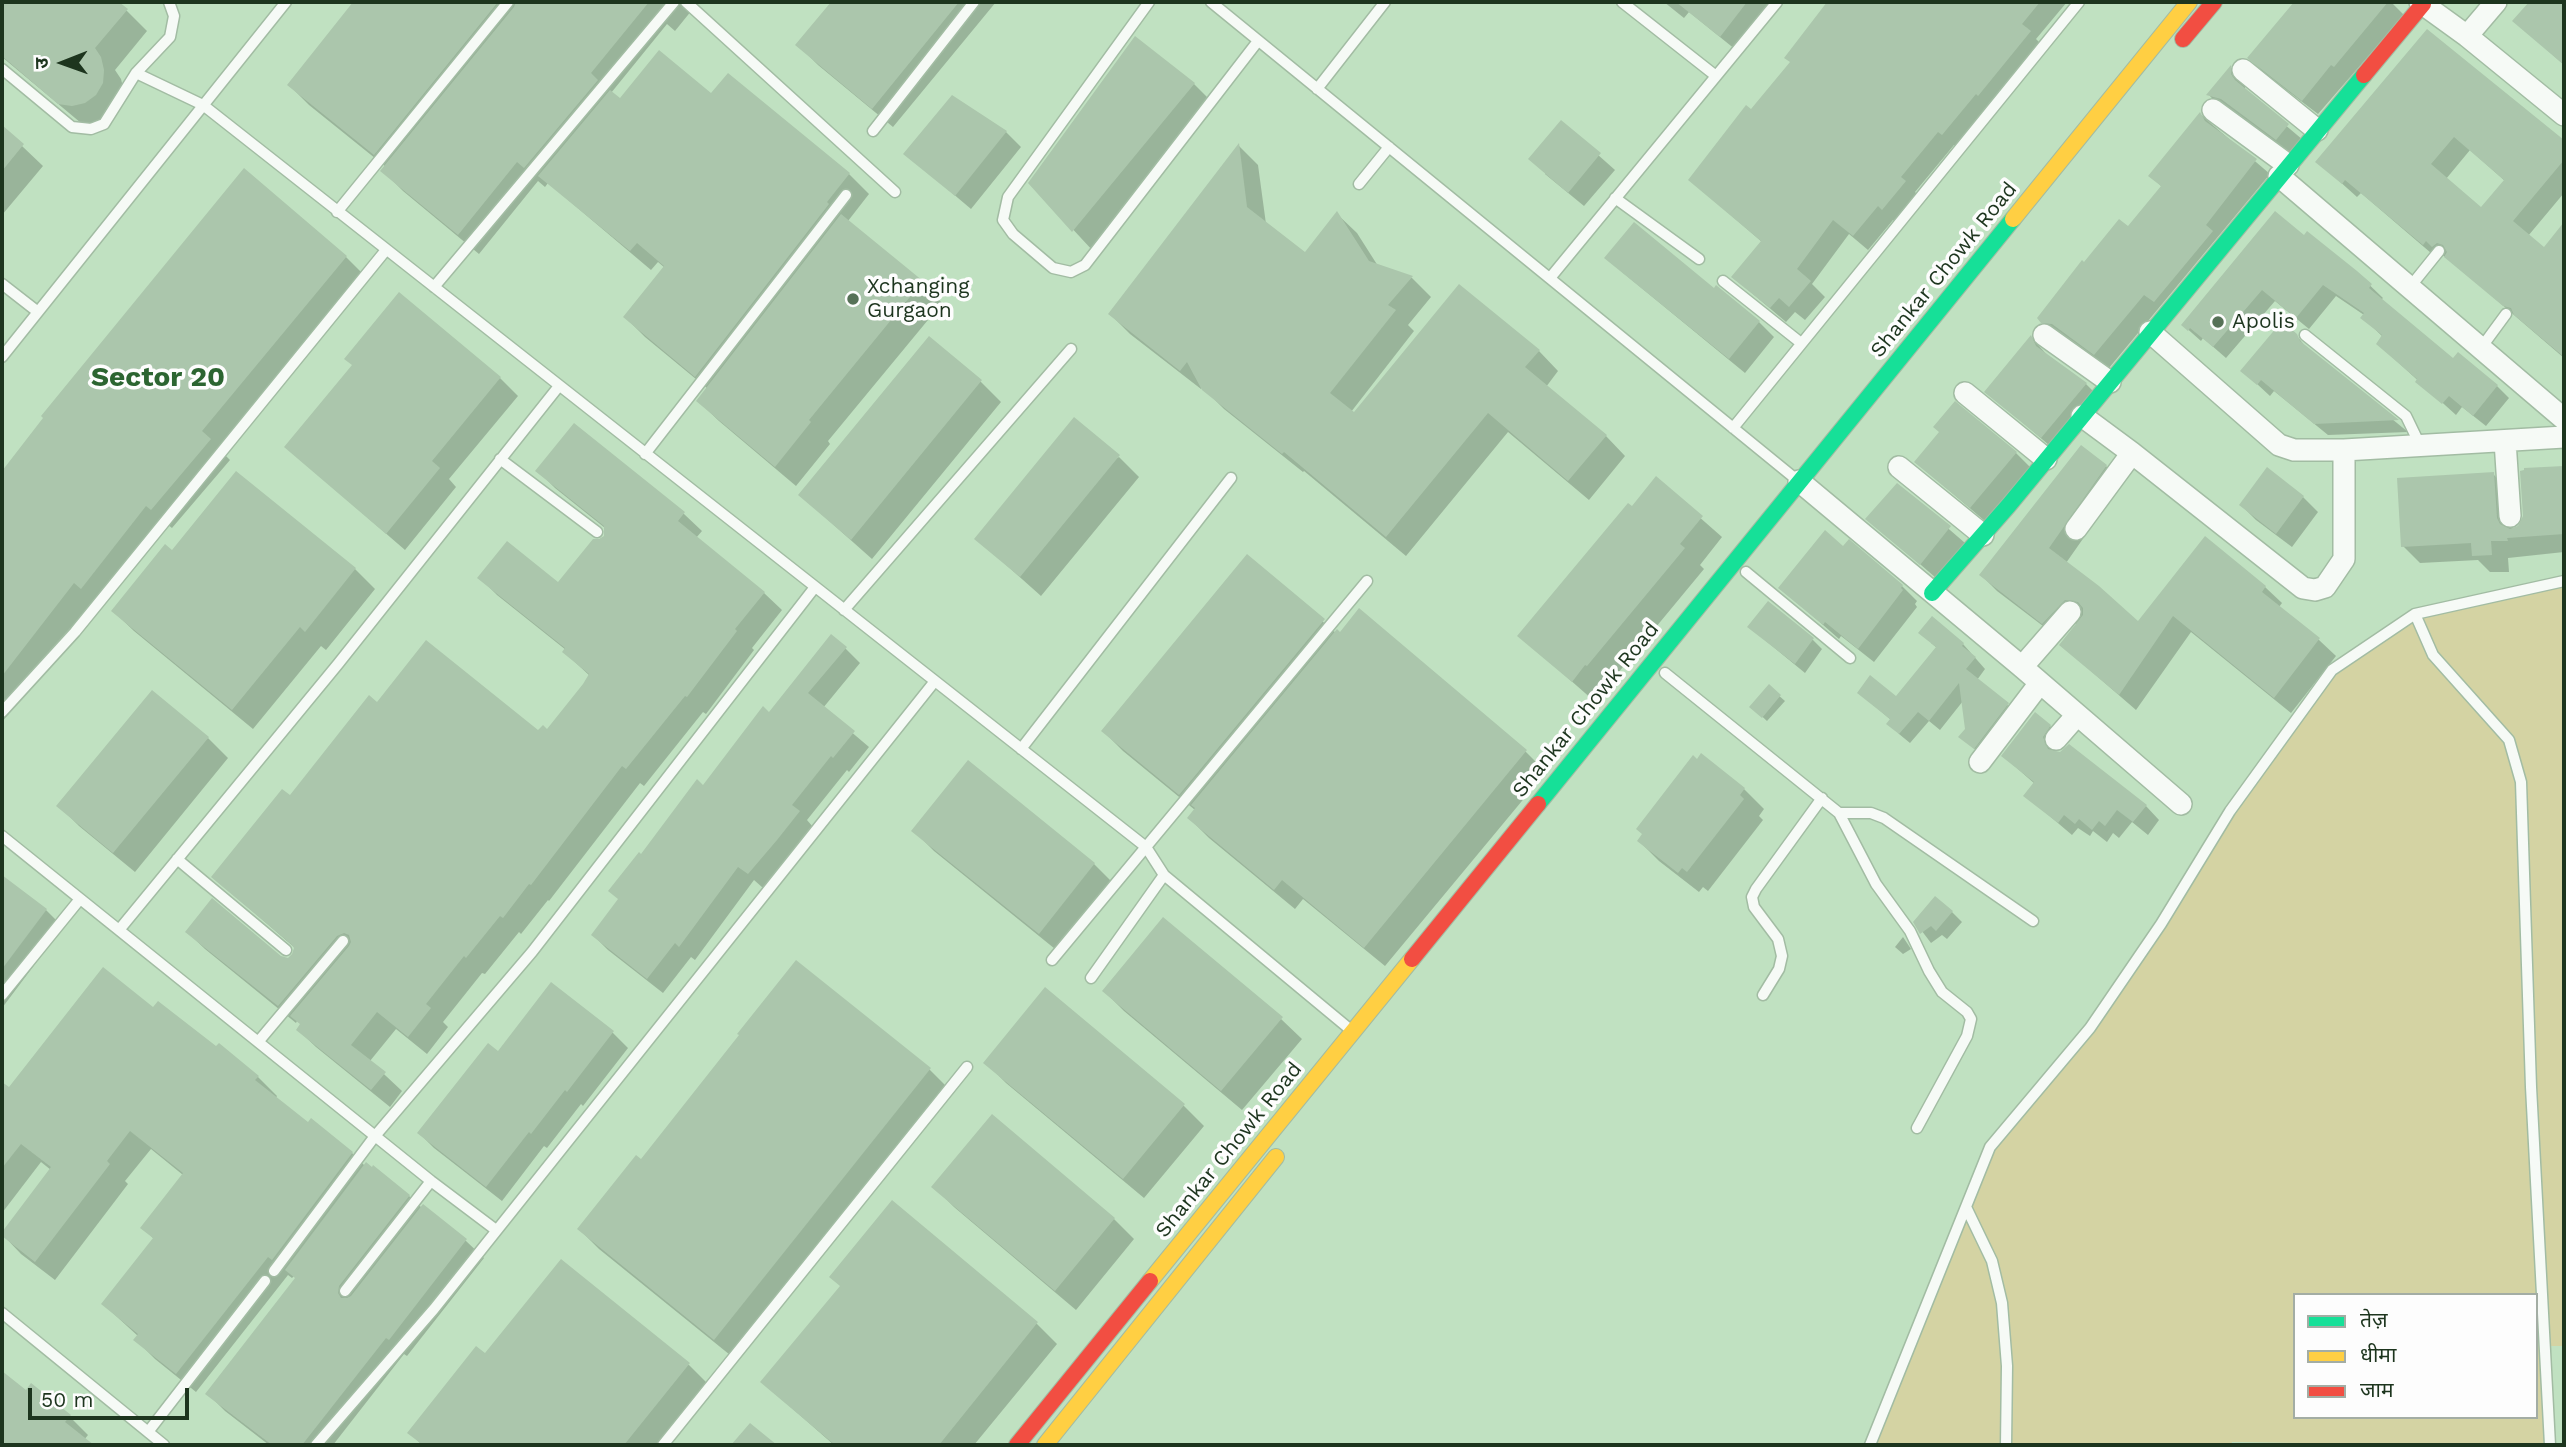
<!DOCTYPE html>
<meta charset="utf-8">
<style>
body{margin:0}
#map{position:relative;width:2566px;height:1447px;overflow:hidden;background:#c0e1c1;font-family:"Work Sans","Noto Sans Devanagari",sans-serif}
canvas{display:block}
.frame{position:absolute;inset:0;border:4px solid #1d351e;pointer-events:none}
.legend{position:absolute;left:2293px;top:1293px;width:245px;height:126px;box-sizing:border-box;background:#fdfdfd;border:2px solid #a3ada4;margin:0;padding:9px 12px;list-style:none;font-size:21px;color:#1d351e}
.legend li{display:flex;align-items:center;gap:14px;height:35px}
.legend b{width:35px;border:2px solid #a3ada4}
.north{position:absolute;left:28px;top:28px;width:70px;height:70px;-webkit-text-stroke:5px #fdfdfd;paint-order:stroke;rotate:269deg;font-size:19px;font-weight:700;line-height:28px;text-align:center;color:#1d351e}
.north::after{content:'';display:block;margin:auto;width:24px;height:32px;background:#1d351e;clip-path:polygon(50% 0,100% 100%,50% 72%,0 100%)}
.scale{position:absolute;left:28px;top:1388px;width:161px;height:32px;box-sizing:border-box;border:4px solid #1d351e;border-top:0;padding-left:9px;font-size:21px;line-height:24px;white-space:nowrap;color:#1d351e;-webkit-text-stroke:5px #fdfdfd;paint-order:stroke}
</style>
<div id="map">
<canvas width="2566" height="1447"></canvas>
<div class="frame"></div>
<ul class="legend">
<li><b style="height:9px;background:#16e098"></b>तेज़</li>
<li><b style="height:9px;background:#ffcf43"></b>धीमा</li>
<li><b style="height:9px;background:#f24e42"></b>जाम</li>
</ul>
<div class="north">उ</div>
<div class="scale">50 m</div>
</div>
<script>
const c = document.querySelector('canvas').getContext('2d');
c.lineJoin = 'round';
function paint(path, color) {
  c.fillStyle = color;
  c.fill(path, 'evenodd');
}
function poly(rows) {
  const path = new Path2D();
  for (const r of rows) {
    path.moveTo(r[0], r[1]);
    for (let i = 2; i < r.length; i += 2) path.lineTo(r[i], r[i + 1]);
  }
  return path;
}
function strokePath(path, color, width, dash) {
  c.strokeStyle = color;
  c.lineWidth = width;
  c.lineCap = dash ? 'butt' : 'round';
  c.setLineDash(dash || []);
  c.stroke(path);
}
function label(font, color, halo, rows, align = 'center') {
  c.font = font + ' "Work Sans",sans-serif';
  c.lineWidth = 7;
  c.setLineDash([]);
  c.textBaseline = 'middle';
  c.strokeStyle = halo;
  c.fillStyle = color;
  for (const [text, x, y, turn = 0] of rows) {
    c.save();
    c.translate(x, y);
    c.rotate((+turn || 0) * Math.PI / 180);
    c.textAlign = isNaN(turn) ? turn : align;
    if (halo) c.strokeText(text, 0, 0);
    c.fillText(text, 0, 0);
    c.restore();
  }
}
const green = poly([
 [2564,581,2564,1346,2547,1346,2550,1445,2306,1445,2303,1443,2232,1442,2231,1445,1870,1445,1990,1147,2090,1028,2230,811,2332,670,2415,614],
 [2295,1295,2536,1295,2536,1417,2295,1417]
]);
const shadow = poly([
 [2,2,116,2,127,11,147,31,115,70,121,79,124,91,122,104,93,125,81,123,2,57],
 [355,2,684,2,692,10,675,31,667,24,611,93,620,101,711,96,849,174,869,194,848,221,922,283,942,303,828,441,830,444,796,486,719,421,698,401,708,389,645,337,625,317,665,268,658,262,651,270,548,183,545,187,538,181,479,254,403,191,383,171,386,167,309,105,289,85],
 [833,2,996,2,893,127,818,65,798,45],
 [1664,2,1774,2,1736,50,1689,12,1684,18],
 [1830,2,2067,2,2036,39,2044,47,1958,148,1954,145,1915,192,1920,197,1898,223,1893,220,1868,250,1849,234,1812,284,1825,297,1805,320,1795,312,1786,322,1733,277,1762,242,1690,180,1751,112,1792,62,1810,25],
 [2296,2,2391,2,2404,15,2318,114,2264,73,2249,58],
 [2531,2,2564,2,2564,65,2515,21],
 [2427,31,2564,143,2564,193,2528,236,2544,249,2564,225,2564,358,2450,260,2442,255,2438,259,2361,193,2357,197,2318,162],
 [2470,150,2505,181,2482,209,2446,179],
 [1135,39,1194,84,1214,104,1093,251,1030,183],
 [2231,68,2245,82,2245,91,2303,140,2292,154,2238,114,2223,110,2209,95],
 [2201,115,2270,174,2109,368,2068,338,2057,336,2039,318,2084,264,2128,228,2162,187,2150,175],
 [1561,122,1615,170,1584,206,1545,174],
 [2,127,43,166,2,215],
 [1006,132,1021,147,971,209,906,154],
 [1239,146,1258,165,1266,224,1305,254,1337,214,1357,233,1378,266,1412,278,1431,297,1408,325,1414,331,1351,412,1354,415,1539,351,1558,371,1546,387,1606,436,1625,456,1589,500,1508,432,1406,556,1304,471,1303,472,1224,409,1202,387,1201,389,1130,334,1110,314],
 [245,170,346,257,366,277,222,452,230,460,172,528,168,525,102,608,95,602,2,722,2,474],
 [2304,237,2356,272,2383,298,2381,300,2453,360,2497,386,2509,398,2486,426,2462,407,2456,415,2391,356,2383,337,2363,318,2364,315,2336,296,2309,329,2275,301,2226,358,2203,338,2201,341,2183,325],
 [1607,257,1759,322,1774,337,1745,373,1622,272],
 [399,294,500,378,518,396,449,479,456,487,405,550,286,447,353,366],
 [2296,335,2310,352,2408,432,2328,435,2274,391,2270,396,2243,371],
 [2031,337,2048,356,2086,384,2101,399,2057,452,1986,391],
 [929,339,981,382,1001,402,872,559,800,495],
 [574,425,684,514,702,531,696,538,764,593,782,610,752,648,754,650,706,714,703,712,644,786,640,783,549,901,548,900,521,934,519,932,485,974,482,973,443,1022,448,1027,427,1054,396,1029,370,1061,402,1091,390,1107,316,1047,298,1030,302,1025,297,1021,296,1023,205,949,187,932,280,958,288,959,294,955,295,948,213,877,377,704,539,733,547,731,590,676,564,652,566,650,497,595,480,578,558,585,605,537,605,528,555,488,538,471],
 [1940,432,2016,453,2031,468,1986,522,1916,462],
 [1119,457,1139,477,1041,596,977,539],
 [2106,466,2122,483,2066,563,2138,624,2265,587,2282,603,2279,607,2319,640,2336,656,2291,713,2191,632,2136,710,2061,645,2077,625,2075,623,2060,639,1997,591,1981,575],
 [2564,467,2564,552,2508,558,2509,572,2490,572,2478,560,2420,563,2403,546,2493,474,2510,491,2513,530,2524,522,2526,470],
 [1656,479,1722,537,1700,565,1704,569,1608,685,1606,684,1593,700,1520,636],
 [1898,485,1965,543,1936,578,1868,519],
 [2303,497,2318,512,2292,547,2256,520,2241,505],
 [1844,548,1902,586,1917,601,1915,604,1917,607,1874,662,1841,636,1839,639,1781,588],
 [172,553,355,569,375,589,326,650,321,646,253,729,134,631,113,611],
 [1247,557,1336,633,1525,751,1546,772,1385,966,1303,899,1295,909,1209,838,1189,818,1195,810,1123,751,1103,731],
 [1932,618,1963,644,1985,669,1977,680,2018,714,1985,758,1961,737,1967,729,1963,701,1940,730,1929,721,1910,743,1899,734,1891,720,1859,693,1897,699,1937,648,1931,643],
 [1749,627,1813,640,1822,649,1805,673],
 [845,648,860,663,823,708,869,747,849,772,847,770,807,820,813,827,763,888,754,880,695,960,691,957,663,993,608,950,593,935,703,787,770,714],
 [1769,687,1785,701,1767,721,1752,707],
 [2050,726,2064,740,2055,753,2146,806,2159,820,2148,835,2132,822,2119,838,2113,833,2107,842,2093,831,2090,836,2078,828,2072,835,2026,796,2035,784,2003,756],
 [208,738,228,758,135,872,79,826,59,806],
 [968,763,1094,864,1114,884,1060,953,934,851,914,831],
 [1744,789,1764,809,1759,816,1763,820,1708,891,1703,887,1699,892,1659,861,1639,841],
 [2,877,46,910,63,927,2,1008],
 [1952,912,1962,922,1947,939,1942,935,1931,943,1915,922],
 [1903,937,1911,949,1903,954,1895,947],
 [552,985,613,1033,628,1048,583,1106,581,1104,547,1148,544,1146,502,1201,434,1148,419,1133,498,1054],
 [1045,990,1184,1106,1204,1126,1144,1198,1006,1083,985,1062],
 [1104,991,1281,1019,1302,1039,1242,1110,1124,1011],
 [154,1009,258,1077,277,1096,275,1099,308,1125,352,1153,365,1166,409,1196,422,1208,423,1207,466,1241,484,1258,407,1356,404,1354,333,1445,269,1445,225,1411,207,1393,297,1279,294,1276,292,1278,288,1275,196,1392,155,1359,136,1340,139,1337,103,1304,154,1239,142,1227,183,1175,151,1149,125,1181,128,1184,55,1280,21,1254,2,1234,51,1170,41,1162,2,1213,2,1084,9,1090],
 [929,1069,950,1090,735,1359,599,1249,579,1229,641,1162],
 [934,1187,1114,1219,1134,1239,1076,1310,954,1207],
 [893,1203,1037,1324,1057,1344,974,1445,834,1445,762,1382,841,1287],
 [485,1356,689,1365,708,1384,659,1445,422,1445,410,1433],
 [2,1373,26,1392,69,1416,88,1435,84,1440,91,1445,2,1445]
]);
const building = poly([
 [2,2,119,2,128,9,95,48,101,57,104,70,103,83,96,95,85,103,72,106,58,104,2,56],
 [353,2,498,2,374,155,287,85],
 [516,2,649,2,591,73,598,80,524,168,517,162,458,235,380,171,514,7],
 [831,2,959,2,872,109,795,45],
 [1676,2,1747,2,1720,37],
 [1827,2,2040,2,2022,24,2031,31,1978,96,1976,94,1942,135,1938,132,1901,177,1906,181,1882,210,1878,206,1853,236,1833,220,1797,269,1811,281,1789,307,1779,298,1770,308,1731,277,1761,241,1688,180,1746,105,1751,109,1790,62,1784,58],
 [2294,2,2388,2,2334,67,2331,65,2302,101,2247,58],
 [2529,2,2564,2,2564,65,2512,21],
 [2427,29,2564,140,2564,160,2513,221,2544,247,2564,222,2564,357,2514,315,2511,308,2503,306,2444,257,2447,252,2443,245,2437,243,2432,247,2426,241,2423,245,2345,180,2342,184,2315,162],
 [2454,137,2504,180,2481,207,2431,164],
 [1135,36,1195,83,1072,232,1028,183],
 [659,50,711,93,728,73,850,173,827,202,829,204,695,377,623,317,664,266,637,243,630,251,538,176,610,90,620,98],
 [2231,65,2231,74,2235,80,2289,124,2276,140,2221,99,2206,95],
 [952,95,1007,131,955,196,903,154],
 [2200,112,2205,121,2257,159,2206,225,2213,231,2154,302,2144,295,2094,355,2052,324,2041,323,2037,318,2082,260,2084,262,2119,219,2128,226,2161,186,2148,176],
 [1561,120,1601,153,1568,193,1528,159],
 [2,125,24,144,2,171],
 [1239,143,1247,207,1305,252,1337,211,1369,261,1413,276,1388,305,1396,310,1330,393,1354,412,1459,284,1540,350,1525,367,1607,435,1568,481,1488,413,1386,537,1284,452,1282,454,1202,390,1187,362,1180,371,1108,314],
 [244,168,347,256,202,431,211,439,151,510,146,506,81,589,74,583,2,676,2,471,43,418,41,416],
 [2275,211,2304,235,2307,231,2357,271,2372,284,2369,288,2453,358,2458,352,2498,385,2473,416,2449,396,2442,404,2415,382,2417,379,2376,344,2382,335,2360,318,2364,313,2323,285,2296,318,2262,290,2213,347,2190,328,2188,331,2181,325],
 [841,214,923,281,809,420,811,422,775,467,696,401],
 [1634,222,1714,288,1716,285,1760,321,1729,359,1604,258],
 [399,292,501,377,432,461,440,468,386,534,284,447,352,365,344,359],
 [2282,321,2297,334,2300,341,2399,420,2314,424,2261,380,2257,385,2240,371],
 [2031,335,2036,346,2087,383,2041,438,1984,392],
 [929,336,982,380,851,540,798,495],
 [1955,401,2017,452,1970,508,1914,462,1939,432,1933,427],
 [1074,417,1120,455,1020,577,974,539],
 [574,423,685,512,678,521,765,592,735,629,737,631,687,697,685,696,626,769,622,766,531,885,529,884,503,918,500,916,466,958,464,956,426,1004,431,1008,408,1037,377,1012,351,1045,386,1072,371,1090,296,1030,300,1024,290,1016,349,946,351,942,349,935,344,933,337,936,278,1006,185,932,212,898,281,956,288,958,292,954,294,948,291,944,211,877,282,789,290,795,369,695,377,702,426,640,538,730,543,725,547,729,583,684,589,674,562,652,565,648,477,578,507,541,558,582,593,539,599,539,604,536,604,526,535,471],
 [2081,445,2107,465,2049,548,2099,586,2138,621,2205,536,2266,586,2262,592,2320,638,2274,698,2173,616,2119,695,2059,645,2083,615,2083,608,2078,602,2065,600,2042,624,1979,575],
 [2564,466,2564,534,2507,538,2508,541,2491,541,2492,555,2472,556,2471,543,2401,547,2397,478,2494,472,2497,518,2500,524,2510,529,2518,526,2523,516,2520,471,2524,470,2524,468],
 [2267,467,2304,496,2276,534,2239,505],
 [236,471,356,568,305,632,300,627,232,710,111,611,165,544,172,550],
 [1656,476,1703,516,1680,544,1685,548,1587,666,1585,665,1572,682,1517,636,1628,503,1632,506],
 [1897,483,1951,526,1920,565,1865,519],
 [1825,530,1843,546,1849,539,1903,585,1901,588,1903,590,1858,649,1825,622,1823,625,1778,588],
 [1247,554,1325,619,1179,795,1101,731],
 [1768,601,1814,638,1795,664,1747,627],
 [1359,608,1527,750,1364,948,1282,880,1274,890,1187,818,1195,808,1191,805,1337,629,1340,632],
 [1932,616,1964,643,1962,646,1976,657,1966,669,2009,703,1974,749,1958,737,1965,729,1959,683,1929,721,1918,712,1899,734,1886,724,1890,719,1857,693,1870,675,1896,696,1936,647,1918,633],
 [831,634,847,647,808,693,855,731,833,758,831,756,792,805,800,811,777,840,748,874,738,867,679,947,675,943,647,979,591,935,618,899,608,891,639,852,641,854,697,779,703,785,763,706,769,712],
 [1769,684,1781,695,1762,718,1749,707],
 [152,690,209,737,113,853,56,806],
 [2035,712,2051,725,2043,737,2048,749,2060,752,2069,744,2147,805,2133,822,2117,810,2105,826,2099,821,2092,830,2079,819,2075,824,2064,815,2058,823,2023,796,2034,782,2001,756],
 [1701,753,1745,788,1740,795,1744,799,1687,872,1682,868,1678,873,1637,841,1642,834,1636,829,1693,755,1697,759],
 [968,760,1095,863,1039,934,911,831],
 [2,875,47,909,2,969],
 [1935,896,1953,911,1936,931,1931,926,1920,934,1913,922],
 [1163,917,1283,1017,1221,1091,1102,991],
 [796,960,931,1068,714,1340,577,1229,636,1155,641,1159,739,1035,737,1034],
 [103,967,153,1007,158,1001,216,1046,219,1043,259,1076,255,1080,308,1122,311,1118,353,1152,272,1260,268,1257,176,1374,133,1340,138,1334,101,1304,153,1238,140,1228,183,1173,130,1131,107,1161,110,1164,35,1262,2,1236,2,1232,51,1167,21,1144,2,1168,2,1082,9,1087],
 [551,982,614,1031,567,1092,565,1090,531,1134,529,1132,486,1187,417,1133,488,1043,498,1051],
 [1045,987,1185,1104,1123,1179,983,1063],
 [992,1114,1115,1218,1055,1291,931,1187],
 [366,1162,372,1167,373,1165,410,1195,339,1286,338,1293,341,1298,347,1298,351,1296,423,1204,467,1239,389,1340,386,1338,302,1445,272,1445,205,1394,295,1278,285,1270],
 [892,1200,1038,1322,939,1445,835,1445,760,1382,840,1286,829,1277],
 [561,1259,690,1363,624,1445,423,1445,407,1433,476,1346,485,1353],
 [2,1371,26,1390,31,1383,71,1415,65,1422,94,1445,2,1445],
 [750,1423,777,1445,731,1445]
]);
const lane = poly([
 [686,2,895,192],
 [1149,2,1008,197,1003,220,1013,234,1053,268,1071,272,1085,265,1258,41],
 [1211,2,1797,480],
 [1622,2,1716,76],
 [2,69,72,127,91,129,104,124,136,73,170,37,174,16,169,2],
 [136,73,203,105,1146,847,1164,875,1352,1031],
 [1317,89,1385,2],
 [873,131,974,2],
 [1359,184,1389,147],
 [1615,198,1699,259],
 [337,212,508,2],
 [1550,278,1777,2],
 [1723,281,1801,343],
 [2,284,38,312],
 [434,287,674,2],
 [2410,287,2439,251],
 [2305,335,2406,416,2420,445],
 [2481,348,2506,314],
 [2,357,286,2],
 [1733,428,2079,2],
 [645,454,846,195],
 [500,459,597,532],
 [1746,572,1850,658],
 [844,610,1071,349],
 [2415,614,2433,655,2509,740,2521,782,2531,1087,2550,1445],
 [1665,673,1839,813,1876,884,1910,931,1929,971,1942,992,1967,1012,1971,1019,1967,1036,1917,1128],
 [2,712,75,632,386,250],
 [1021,749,1231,478],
 [1839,813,1871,813,1884,818,2033,921],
 [2,836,431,1181,496,1230],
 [177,859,286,950],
 [119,930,338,664,559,386],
 [1052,960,1367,581],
 [1091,978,1164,875],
 [2,995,80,899],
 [1763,995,1779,969,1782,956,1778,939,1754,907,1752,897,1756,889,1822,798],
 [258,1042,343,941],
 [1966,1207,1992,1261,2002,1303,2007,1366,2006,1445],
 [274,1271,375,1136,532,952,815,587],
 [345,1291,431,1181],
 [2,1313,164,1445],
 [148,1432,265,1281],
 [316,1445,434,1309,935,681],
 [663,1445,967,1067],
 [1870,1445,1990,1147,2090,1028,2161,924,2230,811,2332,670,2415,614,2564,581]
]);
const street = poly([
 [2420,2,2467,36,2564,115],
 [2467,36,2496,2],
 [2243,70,2317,130],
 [2213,110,2288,165],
 [2279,176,2564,419],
 [2150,332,2279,445,2294,450,2344,450,2564,437],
 [2044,335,2110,382],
 [1965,393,2046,459],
 [2082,416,2132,453,2303,588,2315,590,2325,587,2344,559,2344,450],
 [2505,441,2510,516],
 [1899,467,1983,535],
 [1799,481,2022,667,2181,804],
 [2076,529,2132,453],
 [2022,667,2070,612],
 [2056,739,2077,715],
 [1980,762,2040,683]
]);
const fast = poly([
 [1932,593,2009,505,2364,75],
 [1538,804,2013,219]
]);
const slow = poly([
 [2013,219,2189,2],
 [1150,1281,1412,959],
 [1045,1445,1276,1157]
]);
const jam = poly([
 [2183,39,2214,2],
 [2364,75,2423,4],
 [1412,959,1538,804],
 [1017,1445,1150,1281]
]);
const markers = [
 [853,299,7,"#567157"],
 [2218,322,7,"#567157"]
];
const streetNames = [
 ["Shankar Chowk Road",1944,270,-51],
 ["Shankar Chowk Road",1586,710,-51],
 ["Shankar Chowk Road",1229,1150,-51]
];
const poiNames = [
 ["Xchanging",867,287],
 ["Gurgaon",867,311],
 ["Apolis",2232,322]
];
const districtNames = [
 ["Sector 20",158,378]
];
paint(green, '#d4d3a3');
paint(shadow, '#0003');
paint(building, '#abc6ac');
strokePath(lane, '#a2bca3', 13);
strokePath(street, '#a2bca3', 24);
strokePath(fast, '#a2bca3', 18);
strokePath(slow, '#a2bca3', 18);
strokePath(jam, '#a2bca3', 18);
strokePath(lane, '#f6faf6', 10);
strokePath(street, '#f6faf6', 21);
strokePath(fast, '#16e098', 16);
strokePath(slow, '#ffcf43', 16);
strokePath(jam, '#f24e42', 16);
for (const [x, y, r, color] of markers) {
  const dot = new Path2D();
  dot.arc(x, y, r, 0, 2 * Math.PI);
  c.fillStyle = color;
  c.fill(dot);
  strokePath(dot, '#fdfdfd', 2.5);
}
label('21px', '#1d351e', '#fdfdfd', streetNames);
label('21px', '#1d351e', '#fdfdfd', poiNames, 'left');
label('bold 28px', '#2c6531', '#fdfdfd', districtNames);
</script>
